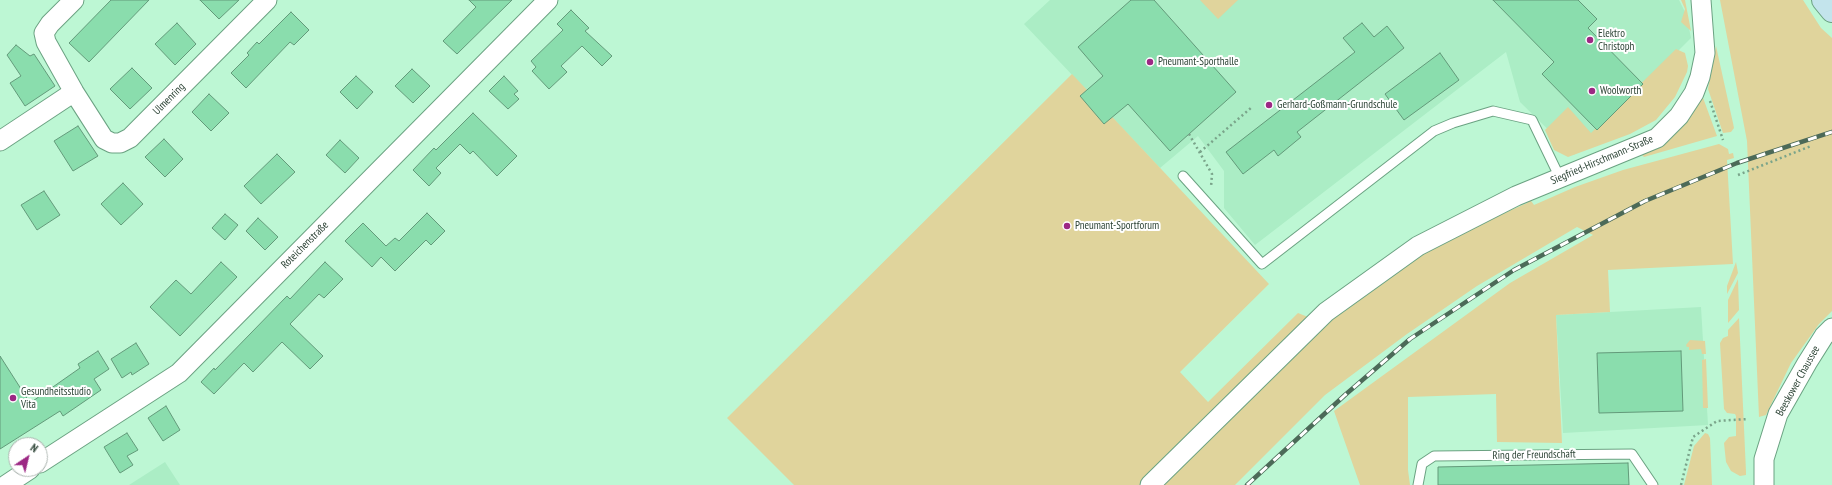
<!DOCTYPE html>
<meta charset="utf-8">
<style>
body{margin:0}
#map{position:relative;width:1832px;height:485px;overflow:hidden;background:#bdf7d4;font-family:"PT Sans Narrow",sans-serif}
canvas{display:block}
.north{position:absolute;left:8px;top:437px;width:40px;height:40px;box-sizing:border-box;background:#fff;border:1px solid #aab3ae;border-radius:50%;rotate:35deg;font-size:11px;font-weight:700;line-height:16px;text-align:center;color:#2b4234}
.north::after{content:'';display:block;margin:auto;width:14px;height:18px;background:#9c2884;clip-path:polygon(50% 0,100% 100%,50% 72%,0 100%)}
</style>
<div id="map">
<canvas width="1832" height="485"></canvas>
<div class="north">N</div>
</div>
<script>
const c = document.querySelector('canvas').getContext('2d');
c.lineJoin = 'round';
function paint(path, color) {
  c.fillStyle = color;
  c.fill(path, 'evenodd');
}
function poly(rows) {
  const path = new Path2D();
  for (const r of rows) {
    path.moveTo(r[0], r[1]);
    for (let i = 2; i < r.length; i += 2) path.lineTo(r[i], r[i + 1]);
  }
  return path;
}
function strokePath(path, color, width, dash) {
  c.strokeStyle = color;
  c.lineWidth = width;
  c.lineCap = dash ? 'butt' : 'round';
  c.setLineDash(dash || []);
  c.stroke(path);
}
function label(font, color, halo, rows, align = 'center') {
  c.font = font + ' "PT Sans Narrow",sans-serif';
  c.lineWidth = 4;
  c.setLineDash([]);
  c.textBaseline = 'middle';
  c.strokeStyle = halo;
  c.fillStyle = color;
  for (const [text, x, y, turn = 0] of rows) {
    c.save();
    c.translate(x, y);
    c.rotate((+turn || 0) * Math.PI / 180);
    c.textAlign = isNaN(turn) ? turn : align;
    if (halo) c.strokeText(text, 0, 0);
    c.fillText(text, 0, 0);
    c.restore();
  }
}
const built = poly([
 [1050,0,1679,0,1686,14,1691,38,1574,155,1520,102,1506,52,1255,245,1224,208,1224,171,1198,136,1160,168,1024,24],
 [1701,307,1708,425,1563,433,1556,315],
 [165,462,180,485,129,485]
]);
const green = poly([
 [1200,0,1238,0,1218,19],
 [1681,0,1685,0,1691,31,1681,22,1685,9],
 [1720,0,1803,0,1821,28,1832,38,1832,311,1819,324,1791,363,1766,415,1759,417,1747,141],
 [1716,46,1733,123,1734,128,1731,132,1723,133,1708,89],
 [1676,49,1685,53,1688,66,1687,72,1675,97,1656,120,1630,134,1568,157,1554,150,1545,130,1568,107,1591,133],
 [1072,74,1269,284,1180,372,1208,402,1298,313,1323,323,1345,311,1370,290,1411,261,1462,232,1527,203,1529,198,1534,205,1575,187,1623,170,1719,144,1728,149,1729,154,1733,153,1734,158,1727,160,1733,264,1608,270,1610,312,1556,315,1562,443,1497,442,1496,394,1408,397,1408,470,1410,485,1360,485,1334,411,1510,283,1593,235,1577,227,1477,286,1407,334,1325,395,1235,485,794,485,727,418],
 [1702,95,1717,136,1644,157,1642,155,1652,149],
 [1736,262,1738,273,1727,294,1727,286],
 [1738,279,1739,310,1728,323,1728,300],
 [1739,318,1746,472,1746,475,1740,476,1731,471,1726,462,1724,443,1729,437,1736,436,1736,416,1735,414,1727,413,1724,409,1720,343,1723,338,1728,336,1728,330],
 [1690,340,1705,341,1706,354,1702,354,1701,349,1689,350,1689,347,1687,347,1686,345],
 [1706,359,1708,408,1703,408,1702,360],
 [1705,433,1708,434,1710,438,1712,485,1684,485,1694,446]
]);
const building = poly([
 [111,0,149,0,89,62,69,43,111,0],
 [200,0,239,0,219,19,200,0],
 [469,0,512,0,457,54,443,41,476,7,469,0],
 [1131,0,1154,0,1236,92,1170,151,1128,104,1104,124,1080,96,1103,76,1078,47,1131,0],
 [1493,0,1578,0,1597,19,1588,28,1643,84,1597,130,1542,74,1554,62,1493,0],
 [571,10,589,28,585,31,612,56,602,66,582,46,561,66,567,72,549,89,532,71,536,67,531,61,563,30,557,24,571,10],
 [291,12,309,30,294,45,290,42,246,88,231,73,249,55,247,53,257,42,259,44,291,12],
 [177,23,196,44,175,65,155,44,177,23],
 [1362,23,1374,37,1387,26,1404,48,1297,132,1301,137,1278,156,1274,150,1243,174,1226,152,1355,52,1343,38,1362,23],
 [16,45,30,56,34,54,55,86,25,106,10,83,21,76,7,55,16,45],
 [1440,53,1459,80,1404,120,1385,94,1440,53],
 [132,68,152,88,130,109,110,89,132,68],
 [412,69,430,86,413,103,395,86,412,69],
 [356,76,373,92,357,109,340,92,356,76],
 [504,76,518,91,514,94,519,99,508,109,489,91,504,76],
 [209,94,229,113,211,131,192,112,209,94],
 [473,113,517,156,497,176,473,151,470,154,460,144,436,168,441,173,429,186,413,170,434,148,436,150,473,113],
 [78,126,98,156,73,171,54,141,78,126],
 [164,139,183,159,165,177,145,157,164,139],
 [340,140,359,158,345,173,326,155,340,140],
 [277,154,295,172,261,204,244,186,277,154],
 [123,183,143,204,121,225,101,204,123,183],
 [44,191,60,215,37,230,21,205,44,191],
 [427,213,445,231,431,245,426,240,395,271,381,257,372,267,345,241,363,223,386,246,395,238,399,241,427,213],
 [225,214,238,225,225,240,212,228,225,214],
 [258,218,278,237,265,250,246,231,258,218],
 [221,262,237,277,180,336,150,307,176,280,191,294,221,262],
 [325,262,343,279,324,298,319,294,290,324,323,356,310,369,282,342,253,372,244,363,214,394,201,382,214,368,215,370,287,296,290,299,325,262],
 [136,343,149,364,132,375,131,372,122,378,111,359,136,343],
 [98,351,109,369,94,379,101,390,63,416,60,411,0,449,0,356,30,403,80,368,78,364,98,351],
 [1681,351,1683,411,1599,413,1597,353,1681,351],
 [166,406,180,430,163,441,148,418,166,406],
 [127,433,138,450,127,456,133,465,120,473,104,447,127,433],
 [1628,463,1629,485,1438,485,1438,467,1628,463]
]);
const path = poly([
 [1710,101,1723,140],
 [1189,134,1212,174,1211,187],
 [1200,152,1252,107],
 [1738,175,1811,146],
 [1681,485,1693,437,1717,421,1748,419]
]);
const lane = poly([
 [1183,176,1262,264,1434,131,1453,123,1493,111,1532,120,1560,178],
 [1418,485,1422,464,1434,456,1632,454,1653,485]
]);
const street = poly([
 [74,0,50,24,44,33,46,42,74,92,104,139,112,143,120,143,130,138,267,0],
 [0,141,74,92],
 [40,463,179,373,548,0],
 [6,485,30,469],
 [1150,485,1326,312,1418,246,1516,196,1657,138,1679,116,1694,93,1700,77,1705,53,1701,0],
 [1764,485,1764,459,1778,414,1807,363,1824,336,1832,328]
]);
const secondary = poly([
 [1823,0,1832,11]
]);
const rail = poly([
 [1247,485,1345,395,1410,339,1514,270,1645,201,1737,163,1832,132]
]);
const markers = [
 [1590,40,4,"#9c2884"],
 [1150,62,4,"#9c2884"],
 [1592,91,4,"#9c2884"],
 [1269,105,4,"#9c2884"],
 [1067,226,4,"#9c2884"],
 [13,398,4,"#9c2884"]
];
const poiNames = [
 ["Elektro",1598,34],
 ["Christoph",1598,47],
 ["Pneumant-Sporthalle",1158,62],
 ["Woolworth",1600,91],
 ["Gerhard-Goßmann-Grundschule",1277,105],
 ["Pneumant-Sportforum",1075,226],
 ["Gesundheitsstudio",21,392],
 ["Vita",21,405]
];
const streetNames = [
 ["Ulmenring",169,99,-45],
 ["Siegfried-Hirschmann-Straße",1602,160,-23],
 ["Roteichenstraße",305,245,-45],
 ["Beeskower Chaussee",1798,381,-61],
 ["Ring der Freundschaft",1534,455,-1]
];
paint(built, '#abedc5');
paint(green, '#e0d49c');
paint(building, '#8addad');
strokePath(building, '#639a7a', 1);
strokePath(lane, '#6ba282', 11);
strokePath(street, '#6ba282', 21);
strokePath(secondary, '#6ba282', 24);
strokePath(path, '#7aa48a', 2.5, [2, 3]);
strokePath(lane, '#fff', 9);
strokePath(street, '#fff', 19);
strokePath(secondary, '#c3e4ec', 22);
strokePath(rail, '#4c6a58', 4.5);
strokePath(rail, '#fff', 3, [9]);
for (const [x, y, r, color] of markers) {
  const dot = new Path2D();
  dot.arc(x, y, r, 0, 2 * Math.PI);
  c.fillStyle = color;
  c.fill(dot);
  strokePath(dot, '#fff', 1.5);
}
label('11px', '#2b4234', '#fff', poiNames, 'left');
label('11px', '#2b4234', '#fff', streetNames);
</script>
